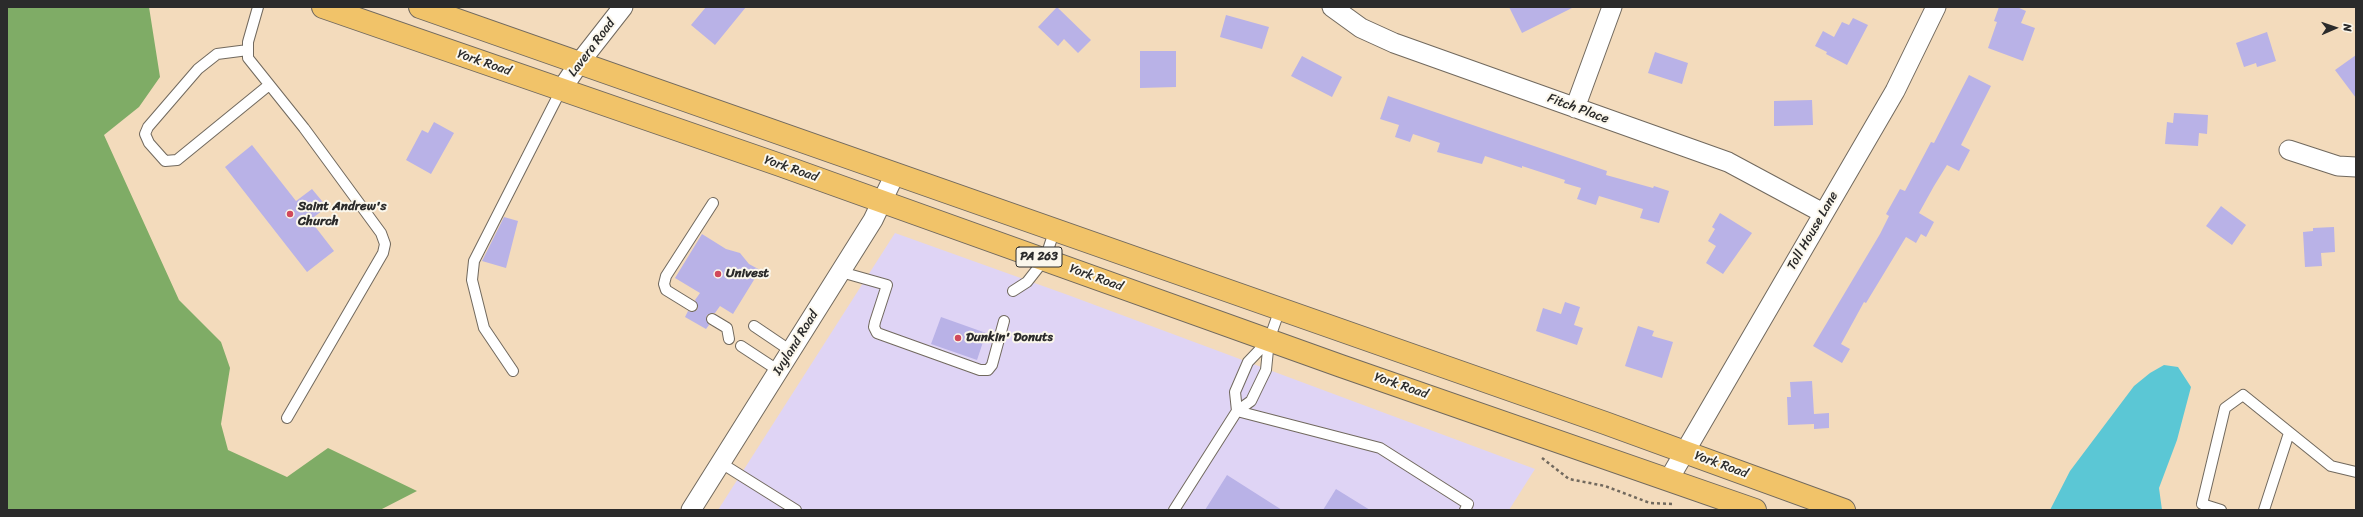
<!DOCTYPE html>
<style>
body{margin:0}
#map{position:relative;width:2363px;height:517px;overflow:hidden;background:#f3dbbc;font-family:Sriracha,sans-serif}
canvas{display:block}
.frame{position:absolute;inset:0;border:8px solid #2b2b2b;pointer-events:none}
.north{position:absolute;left:2315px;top:8px;width:40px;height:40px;-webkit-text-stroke:3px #fbf7ec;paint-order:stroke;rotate:88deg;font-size:11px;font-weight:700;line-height:16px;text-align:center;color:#2b2b2b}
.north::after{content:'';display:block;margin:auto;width:14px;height:18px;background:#2b2b2b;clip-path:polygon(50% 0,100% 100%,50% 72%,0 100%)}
</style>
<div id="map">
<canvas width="2363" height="517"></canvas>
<div class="frame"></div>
<div class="north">N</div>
</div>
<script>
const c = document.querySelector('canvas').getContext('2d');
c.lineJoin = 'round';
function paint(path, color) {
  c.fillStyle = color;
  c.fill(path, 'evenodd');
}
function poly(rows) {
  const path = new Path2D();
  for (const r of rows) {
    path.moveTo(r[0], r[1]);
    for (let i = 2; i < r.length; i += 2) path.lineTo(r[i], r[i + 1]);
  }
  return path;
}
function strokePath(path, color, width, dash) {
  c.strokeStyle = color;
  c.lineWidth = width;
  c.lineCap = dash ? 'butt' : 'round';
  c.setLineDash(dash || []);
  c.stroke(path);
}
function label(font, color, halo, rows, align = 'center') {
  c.font = font + ' Sriracha,sans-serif';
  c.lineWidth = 4;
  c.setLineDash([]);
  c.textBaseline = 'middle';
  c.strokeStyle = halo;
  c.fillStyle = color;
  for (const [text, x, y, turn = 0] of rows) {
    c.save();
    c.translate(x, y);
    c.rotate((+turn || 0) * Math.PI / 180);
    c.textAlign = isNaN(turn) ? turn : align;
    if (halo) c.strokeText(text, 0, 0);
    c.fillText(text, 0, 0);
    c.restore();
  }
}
const built = poly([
 [895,233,1068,295,1535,469,1509,510,718,510]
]);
const forest = poly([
 [7,7,149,7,160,77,139,107,104,135,179,300,221,342,230,368,221,424,228,450,287,477,328,448,417,491,380,510,7,510]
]);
const water = poly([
 [2164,365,2178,367,2191,387,2177,440,2159,488,2162,510,2050,510,2070,471,2134,386,2150,373]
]);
const building = poly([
 [706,7,746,7,715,45,691,25],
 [1057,7,1091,40,1078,53,1064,39,1058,46,1038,27],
 [1509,7,1574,7,1522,33],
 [1999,7,2017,7,2026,11,2021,23,2035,28,2023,61,1988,48,1997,22,1994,21],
 [1226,15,1269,27,1262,49,1220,37],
 [1853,18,1868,25,1847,65,1826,54,1827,52,1815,46,1823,31,1834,37,1842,22,1849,25],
 [2267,32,2276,61,2257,67,2256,63,2244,67,2236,43],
 [1140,51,1176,51,1176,87,1140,88],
 [1655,52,1688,63,1682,84,1648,73],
 [2356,55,2356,98,2335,70],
 [1302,56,1342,77,1332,97,1291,76],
 [1969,75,1991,86,1961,145,1970,150,1959,171,1947,165,1934,186,1919,213,1934,222,1926,237,1921,234,1916,243,1906,237,1866,303,1864,302,1841,344,1850,349,1842,363,1813,346,1880,234,1889,216,1886,214,1900,189,1905,191,1931,142,1934,143],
 [1388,96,1607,171,1606,175,1653,188,1654,186,1669,191,1659,223,1640,218,1643,209,1599,196,1596,205,1577,199,1581,188,1564,183,1565,180,1522,166,1522,168,1485,156,1482,164,1437,152,1440,143,1413,134,1410,142,1395,137,1399,125,1380,119],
 [1812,100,1813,125,1774,126,1774,101],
 [2174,113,2208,115,2207,134,2199,133,2198,146,2165,144,2167,122,2173,123],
 [434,122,454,133,431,174,406,160,422,130,428,133],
 [252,145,296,201,312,189,327,207,310,220,334,251,307,272,225,167],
 [2221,206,2246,225,2232,245,2206,226],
 [1720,213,1752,233,1723,274,1706,263,1716,246,1708,241,1715,229,1712,227],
 [504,217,518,221,506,268,482,261],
 [2334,227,2335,252,2321,253,2322,266,2305,267,2303,232,2313,231,2313,228],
 [702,234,726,249,740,253,749,264,760,270,733,314,720,306,715,313,712,313,707,315,706,319,709,325,706,329,685,317,688,311,692,312,697,310,698,306,695,300,700,293,675,278],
 [1565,302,1580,307,1574,325,1583,328,1577,345,1536,331,1543,308,1561,314],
 [941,317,986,333,977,360,931,344],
 [1638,326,1654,331,1652,336,1673,342,1662,378,1625,366],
 [1812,381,1814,414,1829,413,1829,428,1814,429,1814,424,1788,425,1787,397,1791,397,1790,382],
 [1227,475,1282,510,1205,510],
 [1336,489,1370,510,1323,510]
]);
const path = poly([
 [1542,458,1569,479,1605,486,1650,503,1672,504]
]);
const lane = poly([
 [258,7,248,42,248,58,304,128,381,233,385,244,383,253,287,418],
 [248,50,217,54,198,69,148,127,145,134,149,143,165,161,177,160,269,85],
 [841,272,887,285,875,322,874,327,877,333,980,370,988,370,992,365,1004,321],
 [1013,291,1027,282,1045,259,1055,229],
 [692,306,666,290,664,284,666,276,713,203],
 [712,319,727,328,729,339],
 [754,326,791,351],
 [741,346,779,371],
 [513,371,484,328,472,280,474,261,561,90],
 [1237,411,1380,448,1468,504,1465,510],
 [1237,411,1235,392,1248,362,1269,340],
 [721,463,796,510],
 [1174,510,1237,411,1251,401,1266,370,1269,340,1280,309],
 [2221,510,2202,504,2225,408,2243,395,2331,466,2356,472],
 [2264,510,2289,433]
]);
const street = poly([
 [1332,7,1361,28,1394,43,1728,162,1823,213],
 [561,90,580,62,623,7],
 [1575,108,1612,7],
 [2289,150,2338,166,2356,167],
 [1669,479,1895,91,1936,7],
 [691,510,873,220,895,174]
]);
const highway = poly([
 [323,7,780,165,1341,366,1755,510],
 [420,7,1605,423,1844,510]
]);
const markers = [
 [290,214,4,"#d1495b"],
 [718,274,4,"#d1495b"],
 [958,338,4,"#d1495b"]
];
const shields = [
 [1039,257,46]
];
const shieldNames = [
 ["PA 263",1039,257]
];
const streetNames = [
 ["Lavera Road",592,48,-53],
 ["York Road",484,63,19],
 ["Fitch Place",1578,109,20],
 ["York Road",791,169,19],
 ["Toll House Lane",1813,231,-60],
 ["York Road",1096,278,20],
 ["Ivyland Road",796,343,-58],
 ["York Road",1401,386,19],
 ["York Road",1721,465,20]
];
const poiNames = [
 ["Saint Andrew's",298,207],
 ["Church",298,222],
 ["Univest",726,274],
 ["Dunkin' Donuts",966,338]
];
paint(built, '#dfd4f5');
paint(forest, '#7fac66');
paint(water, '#5bc7d5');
paint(building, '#b9b2e7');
strokePath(lane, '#71695e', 12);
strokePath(street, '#71695e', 21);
strokePath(highway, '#71695e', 24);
strokePath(path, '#71695e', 2.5, [3, 3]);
strokePath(lane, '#fff', 10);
strokePath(street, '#fff', 19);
strokePath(highway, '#f1c369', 22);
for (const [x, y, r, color] of markers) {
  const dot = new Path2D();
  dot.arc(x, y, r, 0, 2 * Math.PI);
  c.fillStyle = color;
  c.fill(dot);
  strokePath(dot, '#fbf7ec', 1.5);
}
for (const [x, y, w] of shields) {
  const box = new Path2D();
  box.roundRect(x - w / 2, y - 10, w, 20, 3);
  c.fillStyle = '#fbf7ec';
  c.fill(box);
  strokePath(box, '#2b2b2b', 1);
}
label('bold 12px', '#2b2b2b', null, shieldNames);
label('13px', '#2b2b2b', '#fbf7ec', streetNames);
label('bold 13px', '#2b2b2b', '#fbf7ec', poiNames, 'left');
</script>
